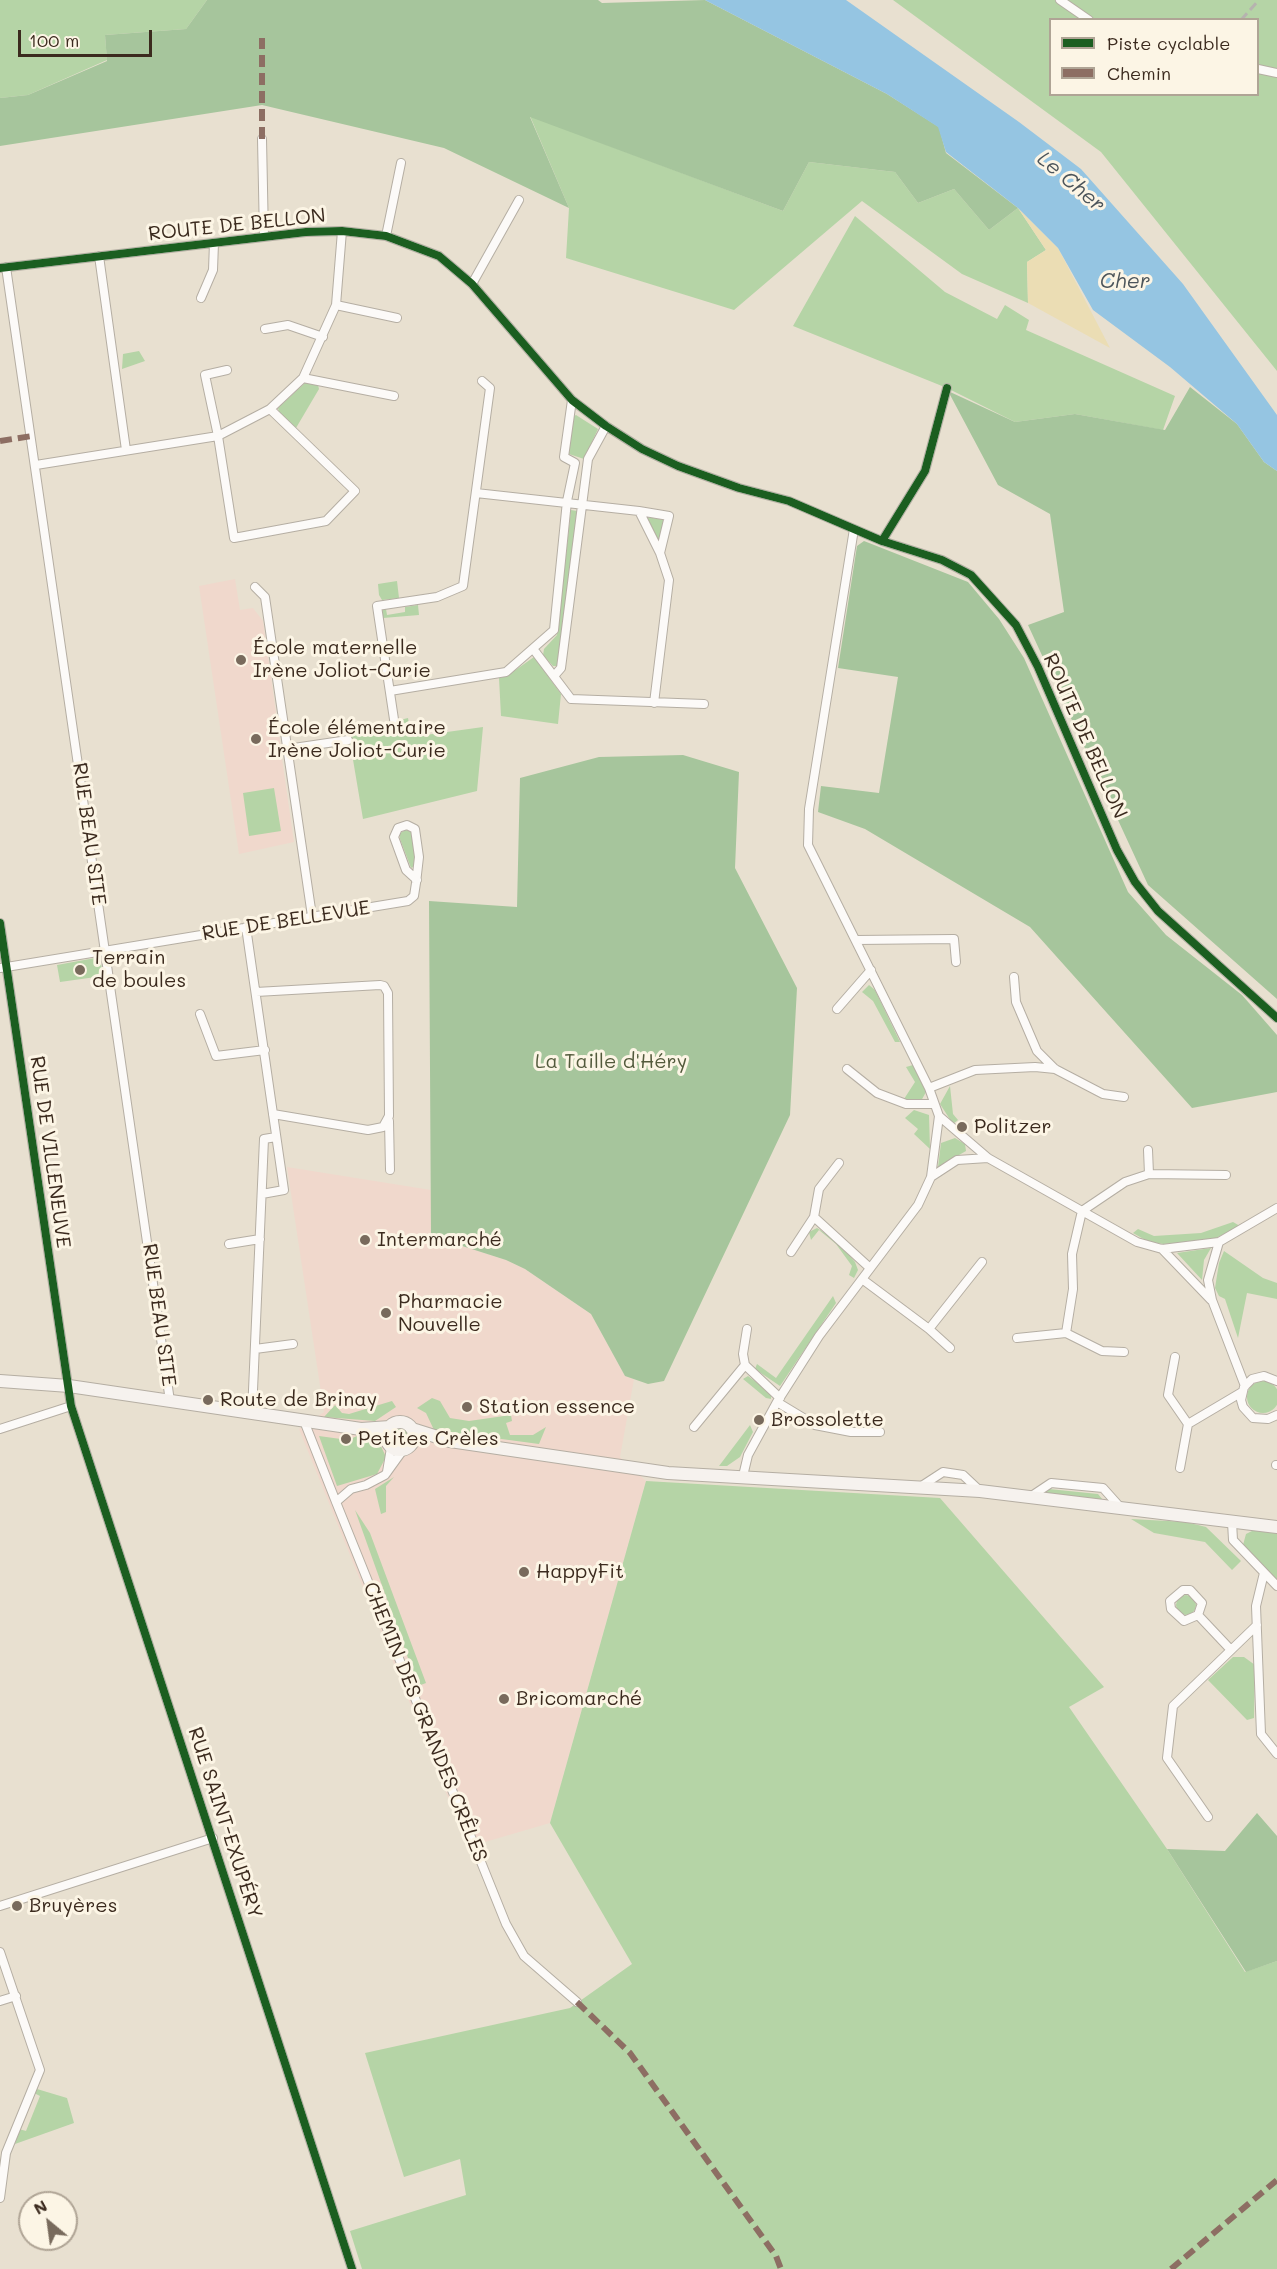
<!DOCTYPE html>
<meta charset="utf-8">
<style>
body{margin:0}
#map{position:relative;width:1277px;height:2269px;overflow:hidden;background:#e8e0d0;font-family:Mali,sans-serif}
canvas{display:block}
.legend{position:absolute;left:1049px;top:18px;width:210px;height:78px;box-sizing:border-box;background:#fcf5e5;border:2px solid #afa495;margin:0;padding:8px 10px;list-style:none;font-size:18px;color:#3b2a1e}
.legend li{display:flex;align-items:center;gap:12px;height:30px}
.legend b{width:30px;border:2px solid #afa495}
.north{position:absolute;left:18px;top:2191px;width:60px;height:60px;box-sizing:border-box;background:#fcf5e5;border:2px solid #afa495;border-radius:50%;rotate:331deg;font-size:16px;font-weight:700;line-height:24px;text-align:center;color:#3b2a1e}
.north::after{content:'';display:block;margin:auto;width:21px;height:27px;background:#786a5c;clip-path:polygon(50% 0,100% 100%,50% 72%,0 100%)}
.scale{position:absolute;left:18px;top:30px;width:134px;height:27px;box-sizing:border-box;border:3px solid #3b2a1e;border-top:0;padding-left:8px;font-size:18px;line-height:21px;white-space:nowrap;color:#3b2a1e;-webkit-text-stroke:4px #fcf5e5;paint-order:stroke}
</style>
<div id="map">
<canvas width="1277" height="2269"></canvas>
<ul class="legend">
<li><b style="height:8px;background:#1b5e20"></b>Piste cyclable</li>
<li><b style="height:8px;background:#8d6e63"></b>Chemin</li>
</ul>
<div class="north">N</div>
<div class="scale">100 m</div>
</div>
<script>
const c = document.querySelector('canvas').getContext('2d');
c.lineJoin = 'round';
function paint(path, color) {
  c.fillStyle = color;
  c.fill(path, 'evenodd');
}
function poly(rows) {
  const path = new Path2D();
  for (const r of rows) {
    if (r.length === 3) {
      path.moveTo(r[0] + r[2], r[1]);
      path.arc(r[0], r[1], r[2], 0, 2 * Math.PI);
      continue;
    }
    path.moveTo(r[0], r[1]);
    for (let i = 2; i < r.length; i += 2) path.lineTo(r[i], r[i + 1]);
  }
  return path;
}
function strokePath(path, color, width, dash) {
  c.strokeStyle = color;
  c.lineWidth = width;
  c.lineCap = dash ? 'butt' : 'round';
  c.setLineDash(dash || []);
  c.stroke(path);
}
function label(font, color, halo, rows, align = 'center') {
  c.font = font + ' Mali,sans-serif';
  c.lineWidth = 6;
  c.setLineDash([]);
  c.textBaseline = 'middle';
  c.strokeStyle = halo;
  c.fillStyle = color;
  for (const [text, x, y, turn = 0] of rows) {
    c.save();
    c.translate(x, y);
    c.rotate((+turn || 0) * Math.PI / 180);
    c.textAlign = isNaN(turn) ? turn : align;
    if (halo) c.strokeText(text, 0, 0);
    c.fillText(text, 0, 0);
    c.restore();
  }
}
const built = poly([
 [235,579,240,610,253,608,263,621,281,748,279,749,281,752,294,842,239,854,199,586],
 [287,1167,431,1190,431,1236,506,1260,525,1269,591,1314,625,1376,634,1379,620,1457,646,1481,550,1823,468,1847,299,1429,324,1412]
]);
const green = poly([
 [0,0,207,0,186,29,105,35,107,60,28,95,0,98],
 [893,0,1277,0,1277,371,1101,152],
 [1050,20,1258,20,1258,94,1050,94],
 [530,116,783,211,809,162,895,172,918,203,954,189,989,230,1018,208,1046,250,1027,262,1028,303,962,274,862,201,734,310,566,258,569,208],
 [855,216,945,292,997,319,1005,305,1029,320,1026,330,1175,396,1163,430,1075,414,1015,422,947,388,793,326],
 [139,351,145,361,122,369,123,354],
 [306,382,318,385,319,389,296,428,279,412,278,408],
 [576,415,598,429,584,459,569,454,572,417],
 [571,510,577,511,557,666,553,666,543,655,544,649,557,635],
 [647,517,664,520,660,544],
 [397,581,399,598,382,600,379,595,378,584],
 [418,605,419,615,383,618,382,610,386,609,387,615,405,612,405,607],
 [534,657,561,694,558,724,501,716,499,678,507,676],
 [408,718,411,737,483,727,477,791,363,819,349,736,400,729,400,720],
 [274,788,281,831,249,836,243,793],
 [406,830,411,832,416,853,415,866,411,868,400,839,400,833],
 [95,958,101,963,103,976,60,982,57,965],
 [869,985,875,990,900,1042,895,1042,873,1001,862,992],
 [913,1065,926,1092,921,1101,904,1099,915,1082,906,1067],
 [950,1086,953,1114,958,1120,953,1124,940,1104],
 [914,1110,929,1115,930,1149,914,1134,918,1129,905,1118],
 [955,1138,965,1144,966,1151,938,1167,941,1143],
 [1233,1222,1240,1226,1214,1239,1194,1242,1163,1244,1147,1241,1133,1233,1138,1229,1154,1236,1201,1233],
 [817,1228,837,1241,855,1262,858,1270,854,1278,849,1275,852,1266,836,1244,819,1230,811,1240,809,1232],
 [1211,1248,1204,1260,1202,1280,1177,1253],
 [1224,1251,1263,1278,1277,1283,1277,1299,1247,1293,1238,1338,1225,1299,1219,1296,1215,1288,1219,1263],
 [833,1296,836,1303,780,1386,755,1369,757,1364,776,1378],
 [748,1376,771,1393,771,1399,766,1398,743,1379],
 [1263,1397,16],
 [432,1398,440,1401,450,1418,469,1421,511,1415,512,1421,506,1423,510,1435,533,1435,546,1427,539,1444,434,1430,426,1413,417,1408],
 [392,1401,396,1407,375,1421,324,1417,335,1405,342,1413,349,1414],
 [750,1425,753,1432,740,1457,727,1466,719,1466],
 [401,1436,8],
 [319,1436,348,1440,357,1436,380,1444,386,1457,377,1474,337,1486],
 [394,1477,386,1486,386,1512,381,1514,375,1489],
 [646,1481,940,1498,1104,1687,1069,1707,1167,1849,1245,1972,1277,1961,1277,2269,362,2269,350,2231,466,2195,460,2159,404,2177,365,2053,570,2008,632,1964,550,1823],
 [1049,1489,1098,1494,1103,1500,1044,1493],
 [355,1510,370,1533,426,1683,418,1686],
 [1131,1519,1186,1522,1206,1527,1241,1561,1232,1570,1205,1542,1154,1533],
 [1254,1530,1277,1532,1277,1580,1243,1545,1246,1534],
 [1186,1605,10],
 [1233,1657,1244,1657,1255,1665,1254,1718,1247,1720,1208,1680],
 [37,2089,67,2098,74,2123,15,2144,19,2129,26,2131,40,2096,34,2093]
]);
const forest = poly([
 [207,0,598,0,602,3,705,0,887,94,939,127,946,153,1018,208,989,230,954,189,918,203,895,172,809,162,783,211,530,117,569,208,444,148,262,105,0,146,0,98,28,95,107,61,105,35,186,29],
 [1190,387,1237,424,1264,462,1277,471,1277,999,1148,885,1028,625,1064,612,1050,514,998,485,948,391,1015,422,1075,414,1165,430],
 [864,541,968,582,999,619,1024,658,1128,892,1166,935,1242,995,1277,1035,1277,1092,1192,1108,1030,927,865,829,818,812,821,786,879,793,898,677,838,668,857,546],
 [683,755,739,772,735,868,797,988,790,1115,664,1381,648,1384,625,1376,591,1314,525,1269,506,1260,431,1236,429,901,517,907,520,778,599,757],
 [1257,1813,1277,1836,1277,1961,1246,1972,1167,1849,1225,1851]
]);
const sand = poly([
 [1018,208,1058,248,1110,348,1028,303,1027,262,1046,250]
]);
const water = poly([
 [705,0,846,0,1019,122,1081,169,1183,284,1277,415,1277,471,1264,462,1237,424,1170,367,1093,310,1058,248,1018,208,946,152,938,127,887,94]
]);
const street = poly([
 [1060,0,1089,20],
 [1258,69,1277,73],
 [262,139,264,237],
 [386,236,401,163],
 [99,256,126,450],
 [6,267,170,1401],
 [0,268,306,232,342,231,386,236,439,256,472,284,572,400,606,426,642,449,678,466,739,488,789,501,882,541,942,560,971,575,1016,625,1038,667,1117,850,1135,882,1158,911,1277,1018],
 [472,284,519,200],
 [201,298,213,270,214,243],
 [336,305,397,318],
 [265,329,288,325,323,337],
 [227,370,205,375,218,436,234,538,326,521,355,491,270,409],
 [303,378,394,396],
 [36,465,218,436,270,409,303,378,336,305,342,231],
 [476,493,639,511,660,553],
 [639,511,669,516,660,553,669,580,654,703],
 [854,529,809,809,808,845,929,1088,939,1116,988,1158,1137,1242,1162,1249,1219,1242,1277,1208],
 [882,541,925,471,947,388],
 [255,587,265,597,312,916],
 [534,650,571,699,704,704],
 [554,676,561,668,588,459,606,426],
 [390,691,506,672,554,630,567,501,575,463,564,457,572,400],
 [395,726,377,606,437,597,463,586,490,388,482,381],
 [287,749,348,740],
 [0,923,71,1406,352,2269],
 [246,927,284,1190,262,1194],
 [856,940,954,939,956,962],
 [0,968,408,901,414,896,416,883,419,857,415,829,407,825,398,828,394,837,406,870,417,880],
 [1014,977,1016,1002,1037,1051,1055,1069,1103,1094,1124,1097],
 [256,992,380,985,384,986,388,993,389,1116,383,1127,368,1130,273,1114],
 [837,1009,871,970],
 [200,1014,216,1056,265,1050],
 [847,1069,877,1093,906,1104,934,1104],
 [929,1088,975,1070,1035,1067,1055,1069],
 [389,1121,390,1170],
 [1148,1150,1149,1174],
 [931,1177,957,1160,988,1158],
 [814,1217,870,1268],
 [1219,1242,1208,1280,1212,1300,1245,1386],
 [229,1244,260,1239],
 [1162,1249,1211,1300],
 [791,1252,814,1217,819,1189,839,1163],
 [862,1279,929,1329,950,1348],
 [929,1329,982,1262],
 [1066,1333,1073,1289,1072,1254,1082,1211,1125,1182,1149,1174,1226,1175],
 [1017,1338,1066,1333,1102,1351,1124,1352],
 [255,1349,293,1344],
 [1175,1357,1168,1395,1188,1424],
 [745,1365,780,1398],
 [1277,1381,1264,1376,1252,1379,1244,1387,1241,1400,1243,1407,1253,1418,1268,1419,1277,1415],
 [777,1402,815,1425,851,1432,880,1432],
 [252,1413,264,1139,276,1137],
 [307,1421,306,1426,336,1502,506,1924,524,1956,577,2002],
 [694,1427,745,1365,743,1354,747,1329],
 [0,1429,71,1406],
 [1276,1465,1277,1465],
 [1180,1468,1188,1424,1242,1392],
 [387,1472,391,1448],
 [743,1476,748,1455,777,1402,819,1336,918,1205,931,1177,939,1116],
 [920,1487,943,1472,963,1475,980,1491],
 [1030,1497,1051,1483,1103,1488,1120,1507],
 [336,1502,351,1489,366,1485,385,1475,403,1450],
 [1232,1522,1233,1540,1277,1586],
 [1264,1573,1256,1606,1261,1734,1277,1754],
 [1198,1615,1184,1621,1171,1609,1170,1601,1183,1590,1190,1590,1202,1603,1198,1615,1231,1650],
 [1208,1817,1167,1758,1173,1706,1257,1625],
 [0,1906,213,1838],
 [0,1952,40,2070,6,2153,0,2198],
 [0,2001,16,1996]
]);
const secondary = poly([
 [0,1381,69,1386,361,1429,390,1427],
 [400,1436,14],
 [412,1429,450,1441,668,1473,980,1491,1277,1527]
]);
const rail = poly([
 [1241,20,1259,0]
]);
const quiet = poly([
 [262,139,262,38],
 [0,441,32,436],
 [577,2002,630,2053,776,2256,781,2269],
 [1171,2269,1277,2180]
]);
const cycleway = poly([
 [0,268,306,232,342,231,386,236,439,256,472,284,572,400,606,426,642,449,678,466,739,488,789,501,882,541,942,560,971,575,1016,625,1038,667,1117,850,1135,882,1158,911,1277,1018],
 [882,541,925,471,947,388],
 [0,923,71,1406,352,2269]
]);
const markers = [
 [241,660,6,"#786a5c"],
 [256,739,6,"#786a5c"],
 [80,970,6,"#786a5c"],
 [962,1127,6,"#786a5c"],
 [365,1240,6,"#786a5c"],
 [386,1313,6,"#786a5c"],
 [208,1400,6,"#786a5c"],
 [467,1407,6,"#786a5c"],
 [759,1420,6,"#786a5c"],
 [346,1439,6,"#786a5c"],
 [524,1572,6,"#786a5c"],
 [504,1699,6,"#786a5c"],
 [17,1906,6,"#786a5c"]
];
const streetNames = [
 ["ROUTE DE BELLON",237,225,-6],
 ["ROUTE DE BELLON",1085,736,66],
 ["RUE BEAU SITE",89,834,82],
 ["RUE DE BELLEVUE",286,921,-9],
 ["RUE DE VILLENEUVE",50,1152,82],
 ["RUE BEAU SITE",159,1315,82],
 ["CHEMIN DES GRANDES CRÊLES",425,1722,68],
 ["RUE SAINT-EXUPÉRY",225,1823,72]
];
const poiNames = [
 ["École maternelle",253,648],
 ["Irène Joliot-Curie",253,671],
 ["École élémentaire",268,728],
 ["Irène Joliot-Curie",268,751],
 ["Terrain",92,958],
 ["de boules",92,981],
 ["Politzer",974,1127],
 ["Intermarché",377,1240],
 ["Pharmacie",398,1302],
 ["Nouvelle",398,1325],
 ["Route de Brinay",220,1400],
 ["Station essence",479,1407],
 ["Brossolette",771,1420],
 ["Petites Crèles",358,1439],
 ["HappyFit",536,1572],
 ["Bricomarché",516,1699],
 ["Bruyères",29,1906]
];
const parkNames = [
 ["La Taille d'Héry",611,1062]
];
const waterNames = [
 ["Le Cher",1071,182,40],
 ["Cher",1125,282]
];
paint(built, '#f0d8cc');
paint(green, '#b5d4a6');
paint(forest, '#a6c59c');
paint(sand, '#ebddb4');
paint(water, '#95c5e2');
strokePath(street, '#b5aea3', 10);
strokePath(secondary, '#b5aea3', 14);
strokePath(street, '#fcfaf8', 8);
strokePath(secondary, '#f6f2ee', 12);
strokePath(rail, '#b6b3af', 3, [9, 4.5]);
strokePath(quiet, '#8d6e63', 6, [12, 6]);
strokePath(cycleway, '#1b5e20', 8);
for (const [x, y, r, color] of markers) {
  const dot = new Path2D();
  dot.arc(x, y, r, 0, 2 * Math.PI);
  c.fillStyle = color;
  c.fill(dot);
  strokePath(dot, '#fcf5e5', 2);
}
label('20px', '#3b2a1e', '#fcf5e5', streetNames);
label('20px', '#3b2a1e', '#fcf5e5', poiNames, 'left');
label('20px', '#535a3c', '#fcf5e5', parkNames);
label('italic 21px', '#4c555b', '#fcf5e5', waterNames);
</script>
